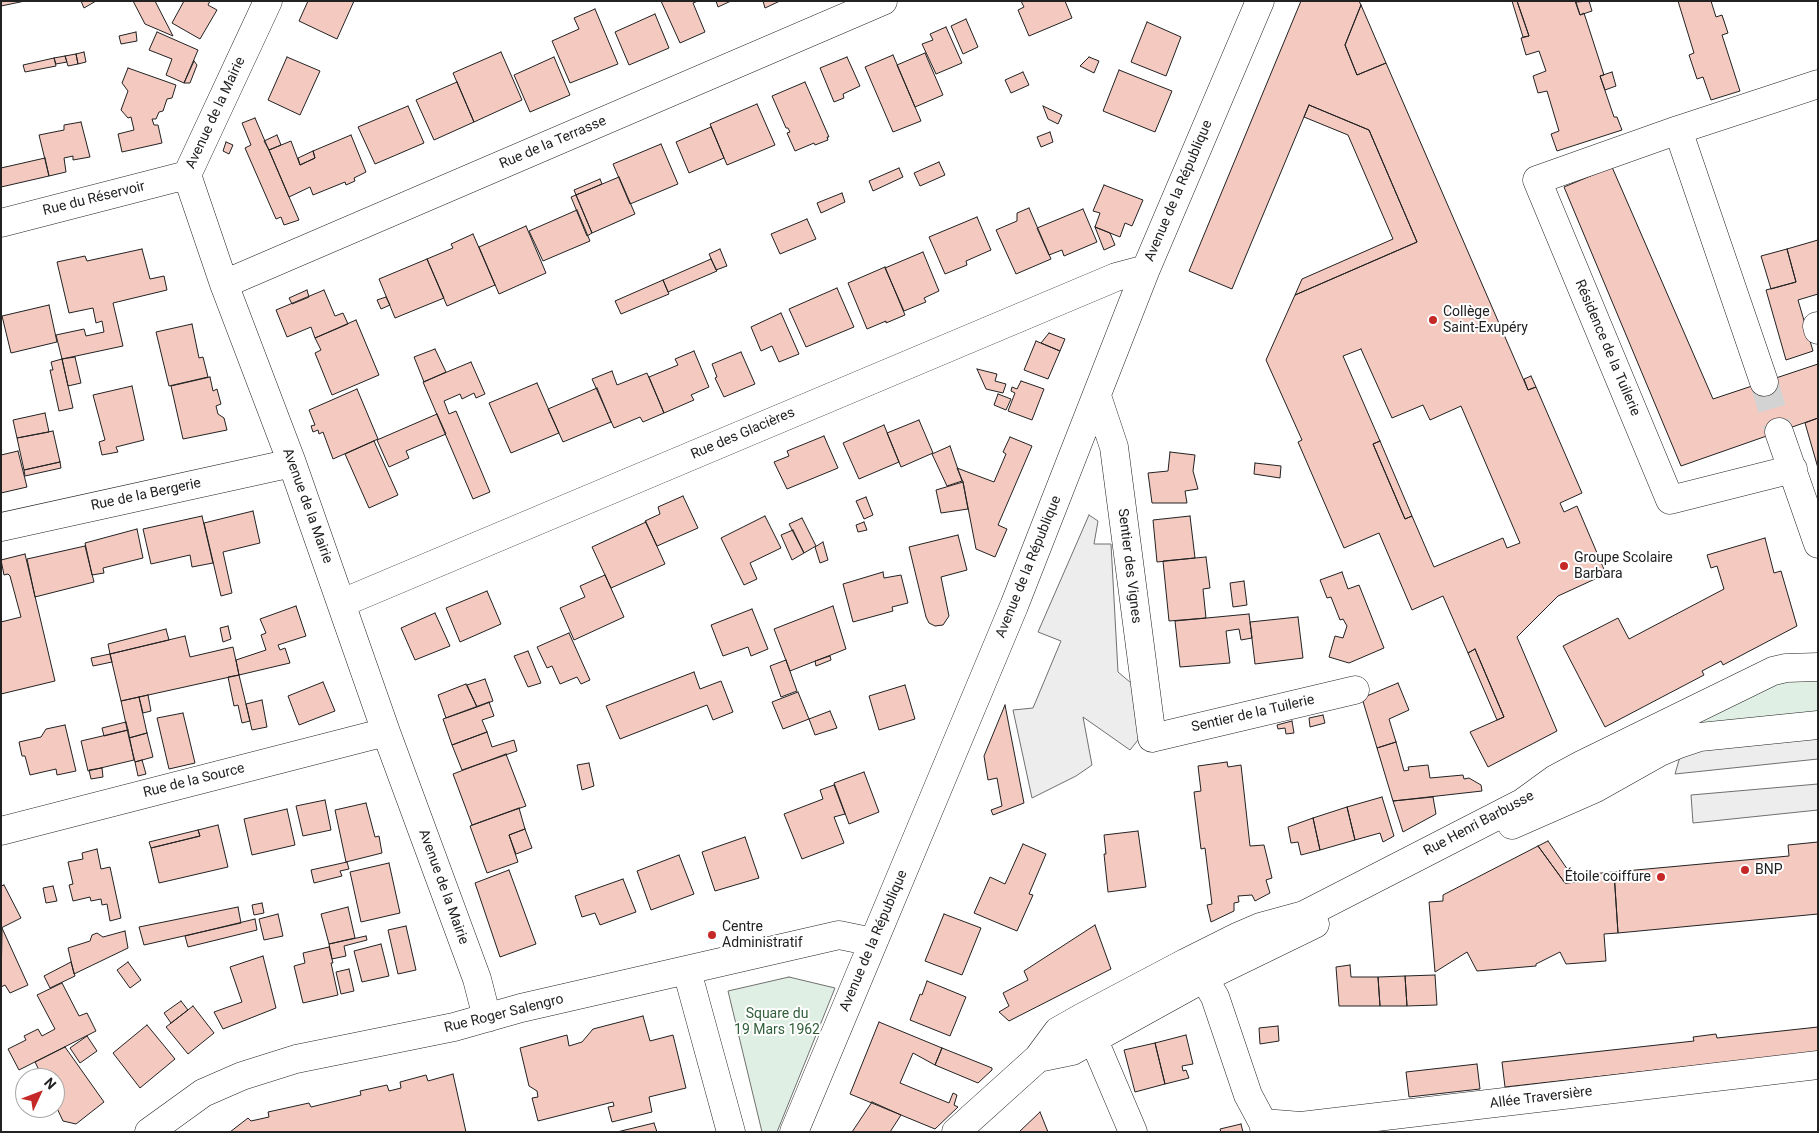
<!DOCTYPE html>
<meta charset="utf-8">
<style>
body{margin:0}
#map{position:relative;width:1819px;height:1133px;overflow:hidden;background:#fff;font-family:Roboto,sans-serif}
canvas{display:block}
.frame{position:absolute;inset:0;border:2px solid #222;pointer-events:none}
.north{position:absolute;left:15px;top:1068px;width:50px;height:50px;box-sizing:border-box;background:#fff;border:1px solid #a7a7a7;border-radius:50%;rotate:47deg;font-size:14px;font-weight:700;line-height:20px;text-align:center;color:#222}
.north::after{content:'';display:block;margin:auto;width:18px;height:22px;background:#c62828;clip-path:polygon(50% 0,100% 100%,50% 72%,0 100%)}
</style>
<div id="map">
<canvas width="1819" height="1133"></canvas>
<div class="frame"></div>
<div class="north">N</div>
</div>
<script>
const c = document.querySelector('canvas').getContext('2d');
c.lineJoin = 'round';
function paint(path, color) {
  c.fillStyle = color;
  c.fill(path, 'evenodd');
}
function poly(rows) {
  const path = new Path2D();
  for (const r of rows) {
    path.moveTo(r[0], r[1]);
    for (let i = 2; i < r.length; i += 2) path.lineTo(r[i], r[i + 1]);
  }
  return path;
}
function strokePath(path, color, width, dash) {
  c.strokeStyle = color;
  c.lineWidth = width;
  c.lineCap = dash ? 'butt' : 'round';
  c.setLineDash(dash || []);
  c.stroke(path);
}
function label(font, color, halo, rows, align = 'center') {
  c.font = font + ' Roboto,sans-serif';
  c.lineWidth = 4;
  c.setLineDash([]);
  c.textBaseline = 'middle';
  c.strokeStyle = halo;
  c.fillStyle = color;
  for (const [text, x, y, turn = 0] of rows) {
    c.save();
    c.translate(x, y);
    c.rotate((+turn || 0) * Math.PI / 180);
    c.textAlign = isNaN(turn) ? turn : align;
    if (halo) c.strokeText(text, 0, 0);
    c.fillText(text, 0, 0);
    c.restore();
  }
}
const green = poly([
 [1818,679,1818,716,1690,730,1689,722,1766,683,1818,679],
 [789,977,835,988,777,1132,762,1132,728,991,789,977]
]);
const parking = poly([
 [1089,515,1098,521,1094,544,1111,544,1118,672,1143,693,1142,735,1130,750,1083,717,1092,765,1076,776,1032,798,1013,710,1033,708,1061,641,1038,632,1089,515],
 [1818,734,1818,759,1675,774,1681,753,1818,734],
 [1818,784,1818,810,1693,823,1691,795,1818,784]
]);
const building = poly([
 [1,1,25,1,1,6,1,1],
 [81,1,96,1,84,8,81,1],
 [133,1,155,1,173,36,145,24,133,1],
 [184,1,210,1,208,5,217,10,200,39,172,23,184,1],
 [308,1,354,1,337,39,299,21,308,1],
 [661,1,698,1,693,3,705,32,680,43,661,1],
 [716,1,731,1,718,7,716,1],
 [763,1,780,1,765,8,763,1],
 [1021,1,1065,1,1072,18,1029,36,1018,10,1024,7,1021,1],
 [1301,1,1359,1,1361,5,1345,45,1357,75,1386,63,1528,390,1536,387,1582,493,1560,503,1564,512,1577,506,1606,574,1558,596,1517,637,1557,731,1488,767,1470,732,1504,717,1475,649,1468,653,1443,596,1412,610,1379,533,1344,548,1298,442,1302,440,1266,360,1295,295,1417,242,1369,130,1309,105,1232,289,1189,271,1301,1],
 [1361,349,1392,418,1423,405,1430,420,1461,406,1520,543,1507,548,1503,538,1434,567,1412,516,1405,519,1373,444,1380,441,1343,356,1361,349],
 [1512,1,1517,1,1529,36,1523,37,1512,1],
 [1517,1,1575,1,1580,15,1584,13,1604,75,1600,76,1614,117,1617,117,1622,130,1557,151,1551,134,1559,131,1547,91,1538,93,1533,76,1546,71,1539,51,1526,55,1521,38,1529,36,1517,1],
 [1589,1,1592,11,1580,15,1576,2,1589,1],
 [1678,1,1711,1,1716,17,1722,15,1728,33,1722,35,1740,91,1711,100,1703,77,1697,79,1689,55,1694,53,1678,1],
 [1361,5,1386,63,1357,75,1345,45,1361,5],
 [595,9,618,64,570,83,552,41,579,29,574,18,595,9],
 [655,14,669,48,629,65,615,32,655,14],
 [966,19,978,47,963,54,951,26,966,19],
 [1147,22,1181,37,1166,76,1131,62,1147,22],
 [946,27,962,63,936,74,922,44,933,40,930,34,946,27],
 [136,32,137,41,121,44,119,36,136,32],
 [157,32,198,50,184,83,166,75,172,59,149,50,157,32],
 [84,52,86,62,78,64,76,54,84,52],
 [501,52,522,100,474,122,453,73,501,52],
 [925,53,943,95,915,107,897,65,925,53],
 [76,54,78,64,68,66,65,56,76,54],
 [893,55,921,121,893,132,865,67,893,55],
 [65,56,67,62,56,64,54,58,65,56],
 [287,57,320,71,300,115,268,100,287,57],
 [554,57,570,95,530,112,514,75,554,57],
 [847,57,860,86,843,94,844,98,834,102,820,68,847,57],
 [1089,57,1099,61,1094,73,1080,66,1089,57],
 [54,58,56,66,25,72,23,65,54,58],
 [194,61,197,65,190,83,184,83,194,61],
 [128,68,176,85,172,98,167,99,163,111,159,112,156,119,152,119,154,125,158,125,162,143,122,152,118,134,134,130,131,117,128,118,121,110,128,91,122,83,128,68],
 [1119,70,1172,91,1155,132,1103,111,1119,70],
 [1023,72,1029,85,1011,93,1005,80,1023,72],
 [1612,72,1616,86,1605,90,1600,76,1612,72],
 [457,82,474,122,434,140,416,100,457,82],
 [805,82,829,137,827,137,828,140,815,145,814,143,795,151,787,133,790,132,788,128,786,128,772,96,805,82],
 [757,104,775,145,727,165,710,124,757,104],
 [1309,105,1369,130,1417,242,1295,295,1302,279,1393,239,1348,135,1304,117,1309,105],
 [408,106,424,143,375,164,358,127,408,106],
 [1043,106,1062,115,1058,124,1048,119,1043,106],
 [255,118,299,220,284,225,281,217,276,219,245,148,251,145,242,123,255,118],
 [81,122,90,157,73,160,73,156,64,158,66,172,49,176,39,135,64,130,64,125,81,122],
 [711,127,724,158,689,173,676,142,711,127],
 [1050,132,1053,142,1041,147,1037,137,1050,132],
 [277,135,281,145,269,150,264,141,277,135],
 [351,135,366,172,354,178,355,181,346,185,345,182,313,195,310,187,289,197,269,150,291,141,300,165,315,158,313,151,351,135],
 [226,142,233,145,229,154,223,151,226,142],
 [661,144,678,184,630,204,613,164,661,144],
 [313,151,315,158,300,165,298,158,313,151],
 [45,158,49,176,1,187,1,168,45,158],
 [939,162,945,175,920,186,914,173,939,162],
 [1612,167,1713,399,1818,364,1818,418,1681,466,1564,187,1612,167],
 [899,168,903,177,873,191,869,181,899,168],
 [619,177,635,214,592,233,576,195,619,177],
 [600,179,602,184,576,195,574,190,600,179],
 [1104,185,1143,200,1132,226,1125,223,1120,237,1095,227,1100,213,1093,211,1104,185],
 [842,193,845,202,821,213,817,203,842,193],
 [576,195,592,233,587,236,571,197,576,195],
 [1029,208,1051,259,1016,274,996,230,1017,221,1017,213,1029,208],
 [1083,209,1097,242,1064,256,1062,250,1049,255,1037,228,1083,209],
 [577,210,590,241,543,261,529,231,577,210],
 [977,217,991,250,966,261,967,265,945,274,929,237,977,217],
 [807,219,816,239,780,254,771,234,807,219],
 [526,226,546,273,499,294,479,247,526,226],
 [1095,227,1110,233,1115,245,1104,250,1095,227],
 [473,234,495,285,447,306,427,259,453,248,451,244,473,234],
 [1818,240,1818,294,1798,300,1813,351,1786,360,1766,290,1796,282,1787,249,1818,240],
 [142,249,150,279,164,276,167,290,113,303,123,346,62,359,56,335,84,329,86,336,104,332,102,321,96,323,93,308,69,313,57,262,85,256,87,261,142,249],
 [720,249,727,266,716,270,709,254,720,249],
 [1787,249,1796,282,1771,289,1761,256,1787,249],
 [923,252,939,291,924,298,926,302,904,311,885,268,923,252],
 [427,259,444,298,395,318,379,279,427,259],
 [711,259,717,271,668,292,663,280,711,259],
 [885,267,905,315,886,323,886,321,867,329,848,283,885,267],
 [663,280,669,294,621,314,615,301,663,280],
 [837,288,854,327,806,347,789,309,837,288],
 [307,290,309,297,292,304,289,298,307,290],
 [324,290,335,316,343,313,348,324,315,338,311,327,287,337,276,310,324,290],
 [386,297,390,305,381,309,377,300,386,297],
 [49,305,57,342,11,353,2,316,49,305],
 [781,313,799,354,779,362,772,346,761,351,751,327,781,313],
 [356,320,379,375,332,395,315,353,321,350,315,338,356,320],
 [192,324,199,358,203,357,208,377,169,386,156,332,192,324],
 [1049,333,1065,339,1060,351,1041,343,1049,333],
 [1036,341,1060,351,1048,379,1024,370,1036,341],
 [435,349,446,372,424,382,414,357,435,349],
 [694,351,709,387,691,395,694,400,664,413,649,377,678,365,675,359,694,351],
 [741,352,755,384,724,397,715,378,717,377,712,364,741,352],
 [75,357,81,383,68,386,62,359,75,357],
 [62,359,73,408,59,411,50,370,53,370,51,362,62,359],
 [471,362,485,394,476,398,474,393,462,399,460,394,444,401,449,414,456,411,490,492,473,499,423,382,471,362],
 [977,369,997,374,995,381,1006,384,1003,393,986,389,977,369],
 [612,371,617,385,647,373,664,413,643,422,640,417,614,428,592,379,612,371],
 [1531,376,1536,387,1528,390,1524,379,1531,376],
 [210,377,213,391,217,389,221,404,216,406,218,414,224,418,227,430,183,439,171,386,210,377],
 [1021,381,1044,389,1032,420,1008,411,1015,393,1011,391,1012,387,1017,389,1021,381],
 [537,383,559,433,511,453,489,403,537,383],
 [132,386,144,440,116,447,118,452,102,455,99,442,105,440,93,395,132,386],
 [597,388,611,422,563,442,548,409,597,388],
 [357,389,378,439,333,459,323,432,319,434,318,430,313,432,311,426,315,425,309,410,357,389],
 [998,394,1011,399,1006,410,994,405,998,394],
 [45,413,49,432,17,438,13,420,45,413],
 [437,414,446,434,406,451,409,458,389,467,377,440,437,414],
 [1818,418,1818,468,1805,423,1818,418],
 [919,420,933,453,901,467,887,433,919,420],
 [884,425,899,462,859,479,843,443,884,425],
 [53,431,60,462,24,470,17,438,53,431],
 [824,436,838,468,787,489,774,462,789,456,787,451,824,436],
 [1010,437,1032,446,998,525,1007,529,995,557,976,549,963,482,957,468,994,482,1006,454,1003,452,1010,437],
 [374,441,398,495,369,508,345,454,374,441],
 [1380,441,1412,516,1405,519,1373,444,1380,441],
 [950,446,962,481,947,486,932,454,950,446],
 [18,451,27,487,1,493,1,455,18,451],
 [1170,452,1195,455,1193,471,1198,489,1185,491,1187,503,1152,503,1148,473,1168,471,1170,452],
 [60,462,61,468,25,476,24,470,60,462],
 [1255,463,1281,466,1280,478,1254,474,1255,463],
 [963,482,968,509,941,513,936,490,963,482],
 [683,496,698,528,657,546,645,521,660,514,658,507,683,496],
 [866,497,873,515,864,519,856,501,866,497],
 [253,511,260,543,223,552,232,593,221,596,204,523,253,511],
 [202,516,213,563,192,567,190,555,151,564,143,529,202,516],
 [765,516,781,548,750,563,757,579,744,585,721,538,765,516],
 [1190,516,1195,558,1157,562,1153,520,1190,516],
 [802,518,816,546,804,553,789,524,802,518],
 [646,522,665,564,611,588,592,547,646,522],
 [864,522,867,530,858,532,856,525,864,522],
 [137,529,143,558,103,568,104,573,92,575,85,543,137,529],
 [793,530,804,553,792,560,781,535,793,530],
 [958,535,967,570,941,577,949,616,943,625,935,626,929,623,926,617,909,547,958,535],
 [1765,538,1774,573,1781,571,1797,626,1723,665,1721,661,1702,671,1704,675,1605,727,1563,646,1618,618,1629,639,1724,589,1717,566,1711,568,1707,555,1765,538],
 [823,542,828,560,820,563,815,547,823,542],
 [85,546,94,582,35,597,27,559,85,546],
 [25,554,55,681,1,694,1,622,21,617,10,576,8,574,4,575,1,560,25,554],
 [1206,557,1210,588,1203,589,1206,618,1169,621,1163,561,1206,557],
 [883,572,884,578,901,575,908,603,892,607,893,611,853,622,843,584,883,572],
 [1342,572,1348,589,1359,585,1384,648,1349,663,1329,657,1335,636,1343,638,1347,626,1343,619,1340,620,1331,597,1327,598,1320,580,1342,572],
 [605,575,624,617,574,640,560,608,585,597,580,586,605,575],
 [1244,581,1247,605,1233,607,1230,583,1244,581],
 [487,591,501,624,460,642,446,608,487,591],
 [296,606,306,636,278,645,280,650,285,648,290,663,239,675,236,660,266,650,261,635,266,633,260,619,296,606],
 [833,606,846,649,790,671,774,629,833,606],
 [752,609,768,649,751,656,748,647,723,656,711,625,752,609],
 [435,613,450,646,415,660,401,628,435,613],
 [1249,614,1252,638,1241,640,1239,629,1226,631,1230,663,1180,667,1175,621,1249,614],
 [1298,617,1303,658,1255,664,1250,622,1298,617],
 [228,626,231,639,223,642,220,628,228,626],
 [166,629,169,640,110,654,108,644,166,629],
 [569,633,590,680,581,684,577,677,560,684,552,666,547,668,537,647,569,633],
 [185,636,190,657,233,647,239,675,121,701,110,654,185,636],
 [1475,649,1504,717,1497,720,1468,653,1475,649],
 [528,651,541,683,528,687,514,656,528,651],
 [110,654,112,662,93,666,91,658,110,654],
 [830,656,831,660,816,666,815,661,830,656],
 [786,660,797,691,781,697,770,666,786,660],
 [694,672,700,689,721,681,733,712,713,720,707,705,620,739,606,706,694,672],
 [239,675,250,721,242,723,238,705,234,706,228,677,239,675],
 [485,679,493,701,477,707,467,685,485,679],
 [323,682,335,711,299,725,288,696,323,682],
 [1398,683,1409,710,1389,719,1396,742,1377,748,1362,698,1398,683],
 [466,684,477,707,446,718,438,695,466,684],
 [905,685,915,719,879,730,869,696,905,685],
 [798,692,809,719,783,729,772,702,798,692],
 [148,695,151,711,143,713,139,697,148,695],
 [139,697,147,733,129,738,121,701,139,697],
 [262,700,267,727,252,730,246,704,262,700],
 [489,702,494,716,482,720,487,732,452,745,443,719,489,702],
 [1005,705,1024,803,993,815,991,810,1002,806,997,778,988,780,984,756,1005,705],
 [830,711,837,728,815,735,809,719,830,711],
 [183,713,195,763,169,769,157,718,183,713],
 [1323,715,1325,723,1310,727,1309,718,1323,715],
 [1292,721,1294,733,1286,734,1285,728,1278,729,1277,725,1292,721],
 [126,722,128,730,104,736,102,728,126,722],
 [65,725,76,771,57,775,56,769,30,775,25,756,22,756,19,742,41,737,46,729,65,725],
 [128,730,134,760,88,771,81,741,128,730],
 [487,732,492,747,514,740,517,751,462,770,452,745,487,732],
 [147,733,153,757,135,762,129,738,147,733],
 [1396,742,1404,771,1409,770,1408,767,1428,765,1430,778,1463,775,1464,779,1469,778,1481,785,1482,791,1393,801,1377,748,1396,742],
 [506,754,526,806,472,825,453,774,506,754],
 [142,760,146,774,138,776,135,762,142,760],
 [1227,762,1228,767,1241,765,1250,846,1264,845,1272,878,1266,880,1270,893,1255,901,1252,895,1238,896,1239,902,1234,903,1234,911,1211,922,1207,905,1212,904,1205,848,1201,849,1194,792,1201,791,1198,766,1227,762],
 [589,763,594,786,582,790,577,765,589,763],
 [102,768,103,777,91,779,89,770,102,768],
 [864,772,879,812,849,824,834,783,864,772],
 [834,785,845,814,834,817,844,843,802,859,784,814,823,799,820,790,834,785],
 [1382,797,1394,836,1383,842,1380,833,1355,840,1347,807,1382,797],
 [1433,797,1436,814,1403,832,1393,801,1433,797],
 [325,800,331,830,303,836,296,806,325,800],
 [366,803,375,837,379,836,382,853,346,862,335,810,366,803],
 [1347,807,1355,840,1320,850,1313,818,1347,807],
 [519,808,525,829,509,835,518,862,487,873,470,826,519,808],
 [287,809,295,845,252,855,244,819,287,809],
 [1313,818,1320,850,1301,855,1298,842,1291,843,1288,827,1313,818],
 [218,825,228,867,159,883,151,848,200,836,198,830,218,825],
 [525,829,532,848,516,854,509,835,525,829],
 [198,830,200,836,151,848,149,842,198,830],
 [1138,831,1146,887,1108,892,1104,854,1106,854,1104,835,1138,831],
 [745,837,759,878,715,891,702,852,745,837],
 [1548,841,1572,876,1577,875,1578,882,1565,883,1538,846,1548,841],
 [1818,842,1818,914,1618,933,1614,872,1789,856,1788,845,1818,842],
 [1023,844,1046,854,1029,894,1033,895,1017,931,974,913,990,877,1005,884,1023,844],
 [1538,846,1565,883,1578,882,1577,875,1614,872,1618,933,1604,934,1606,961,1566,964,1560,952,1536,964,1536,966,1477,971,1467,952,1435,972,1429,902,1443,901,1443,895,1538,846],
 [97,849,101,869,110,867,121,918,110,921,107,904,102,905,101,899,91,901,90,897,73,901,69,885,73,884,68,862,83,859,82,853,97,849],
 [679,855,694,894,651,910,637,871,679,855],
 [347,862,349,869,340,871,342,876,314,883,311,870,347,862],
 [389,863,400,913,361,922,350,872,389,863],
 [509,870,536,944,500,957,475,883,509,870],
 [623,879,636,912,600,925,595,913,582,917,575,896,623,879],
 [4,885,21,918,1,928,1,886,4,885],
 [53,886,57,901,46,903,43,888,53,886],
 [262,903,264,913,254,915,252,905,262,903],
 [238,907,241,923,144,945,139,927,238,907],
 [348,907,355,938,329,944,321,914,348,907],
 [278,914,283,936,264,940,259,919,278,914],
 [944,914,981,928,962,975,925,961,944,914],
 [255,919,257,930,188,947,185,936,255,919],
 [1095,925,1111,969,1009,1021,999,1012,1009,1006,1003,993,1028,980,1024,971,1095,925],
 [406,926,416,970,398,974,388,930,406,926],
 [2,928,28,985,10,993,5,985,1,987,2,928],
 [125,931,128,948,74,974,68,948,90,941,92,935,97,933,103,937,125,931],
 [366,936,367,940,344,946,346,956,332,959,329,944,366,936],
 [381,944,389,976,362,982,354,951,381,944],
 [329,947,333,963,331,963,338,995,303,1003,294,966,305,963,303,953,329,947],
 [263,956,276,1008,223,1029,214,1012,242,1002,230,967,263,956],
 [71,962,75,976,50,988,44,976,71,962],
 [128,962,141,980,130,988,117,970,128,962],
 [1350,965,1351,977,1378,977,1380,1006,1339,1006,1336,967,1350,965],
 [349,969,354,991,341,994,336,972,349,969],
 [1435,975,1437,1005,1407,1006,1405,976,1435,975],
 [1405,976,1407,1006,1380,1006,1378,977,1405,976],
 [927,981,966,997,950,1036,910,1020,920,994,922,995,927,981],
 [62,983,79,1016,87,1013,96,1031,19,1070,8,1049,26,1040,24,1036,38,1029,42,1036,55,1029,37,995,62,983],
 [181,1001,188,1010,171,1023,164,1013,181,1001],
 [193,1006,214,1033,188,1054,166,1027,193,1006],
 [643,1016,650,1041,673,1035,686,1088,649,1097,652,1112,612,1122,608,1107,614,1106,613,1102,538,1121,532,1098,538,1097,537,1091,529,1086,520,1048,567,1035,569,1046,582,1042,593,1029,643,1016],
 [879,1022,942,1048,935,1065,913,1053,900,1083,949,1103,953,1093,957,1095,954,1105,958,1107,935,1129,850,1094,879,1022],
 [147,1025,175,1059,140,1088,113,1053,147,1025],
 [1278,1026,1279,1041,1260,1044,1259,1028,1278,1026],
 [1818,1027,1818,1052,1505,1087,1502,1062,1694,1041,1693,1037,1716,1034,1717,1038,1818,1027],
 [1186,1035,1193,1064,1182,1066,1183,1071,1186,1070,1189,1078,1165,1084,1155,1043,1186,1035],
 [87,1036,97,1051,80,1063,70,1048,87,1036],
 [1155,1043,1165,1084,1135,1092,1124,1050,1155,1043],
 [65,1047,104,1102,76,1124,63,1121,55,1104,55,1078,43,1078,35,1062,65,1047],
 [942,1048,992,1068,992,1070,978,1083,935,1065,942,1048],
 [1477,1064,1480,1089,1409,1097,1406,1072,1477,1064],
 [453,1074,466,1132,230,1132,248,1118,251,1121,269,1117,268,1112,309,1103,311,1107,361,1095,360,1091,387,1085,389,1091,401,1088,400,1082,426,1075,428,1081,453,1074],
 [872,1102,901,1115,890,1132,852,1132,872,1102],
 [1040,1112,1048,1132,1019,1132,1040,1112],
 [654,1123,657,1132,617,1132,654,1123],
 [1241,1124,1243,1132,1221,1132,1220,1129,1241,1124]
]);
const minorTunnel = poly([
 [1764,382,1779,432]
]);
const minor = poly([
 [268,1,187,175,224,284,292,463,386,732,477,979,487,1018],
 [1678,130,1764,382],
 [1,223,187,175],
 [224,284,883,1],
 [1817,326,1818,330],
 [1097,396,1114,447,1152,738,1355,690],
 [1779,432,1818,544],
 [1793,469,1670,500,1537,180,1678,130,1818,84],
 [1,527,292,463],
 [342,603,1116,277,1146,269],
 [1512,825,1594,789,1658,753,1679,744,1700,737,1818,725],
 [1,831,386,732],
 [1195,963,1215,997,1248,1095,1263,1123,1265,1132],
 [687,971,731,1132],
 [1093,1038,1133,1132],
 [1038,1058,1072,1051,1204,978,1315,924],
 [1263,1123,1301,1126,1818,1065],
 [149,1132,203,1093,242,1076,296,1059,454,1027,521,1008,839,935,873,942],
 [794,1132,1014,606,1146,269,1260,1],
 [956,1132,1038,1058,1058,1031,1081,1018,1185,963,1239,936,1260,927,1304,915,1522,803,1555,779,1581,765,1773,671,1786,668,1818,667]
]);
const markers = [
 [1433,320,5,"#c62828"],
 [1564,566,5,"#c62828"],
 [1745,870,5,"#c62828"],
 [1661,877,5,"#c62828"],
 [712,935,5,"#c62828"]
];
const streetNames = [
 ["Avenue de la Mairie",216,113,-65],
 ["Rue de la Terrasse",553,143,-23],
 ["Avenue de la République",1179,191,-67],
 ["Rue du Réservoir",94,199,-14],
 ["Résidence de la Tuilerie",1607,348,67],
 ["Rue des Glacières",743,434,-23],
 ["Rue de la Bergerie",146,495,-12],
 ["Avenue de la Mairie",307,506,70],
 ["Sentier des Vignes",1129,566,83],
 ["Avenue de la République",1029,567,-68],
 ["Sentier de la Tuilerie",1253,714,-13],
 ["Rue de la Source",194,781,-14],
 ["Rue Henri Barbusse",1479,824,-28],
 ["Avenue de la Mairie",443,887,70],
 ["Avenue de la République",874,941,-67],
 ["Rue Roger Salengro",504,1014,-14],
 ["Allée Traversière",1541,1098,-7]
];
const poiNames = [
 ["Collège",1443,312],
 ["Saint-Exupéry",1443,328],
 ["Groupe Scolaire",1574,558],
 ["Barbara",1574,574],
 ["BNP",1755,870],
 ["Étoile coiffure",1651,877,"right"],
 ["Centre",722,927],
 ["Administratif",722,943]
];
const parkNames = [
 ["Square du",777,1014],
 ["19 Mars 1962",777,1030]
];
paint(green, '#e0efe3');
strokePath(green, '#6f6f6f', 1);
paint(parking, '#ededed');
strokePath(parking, '#6f6f6f', 1);
paint(building, '#f3c9c0');
strokePath(building, '#222', 1);
strokePath(minorTunnel, '#d3d3d3', 28, [28, 14]);
strokePath(minor, '#222', 29);
strokePath(minor, '#fff', 28);
for (const [x, y, r, color] of markers) {
  const dot = new Path2D();
  dot.arc(x, y, r, 0, 2 * Math.PI);
  c.fillStyle = color;
  c.fill(dot);
  strokePath(dot, '#fff', 2);
}
label('14px', '#222', '#fff', streetNames);
label('14px', '#222', '#fff', poiNames, 'left');
label('14px', '#2f5e38', '#fff', parkNames);
</script>
